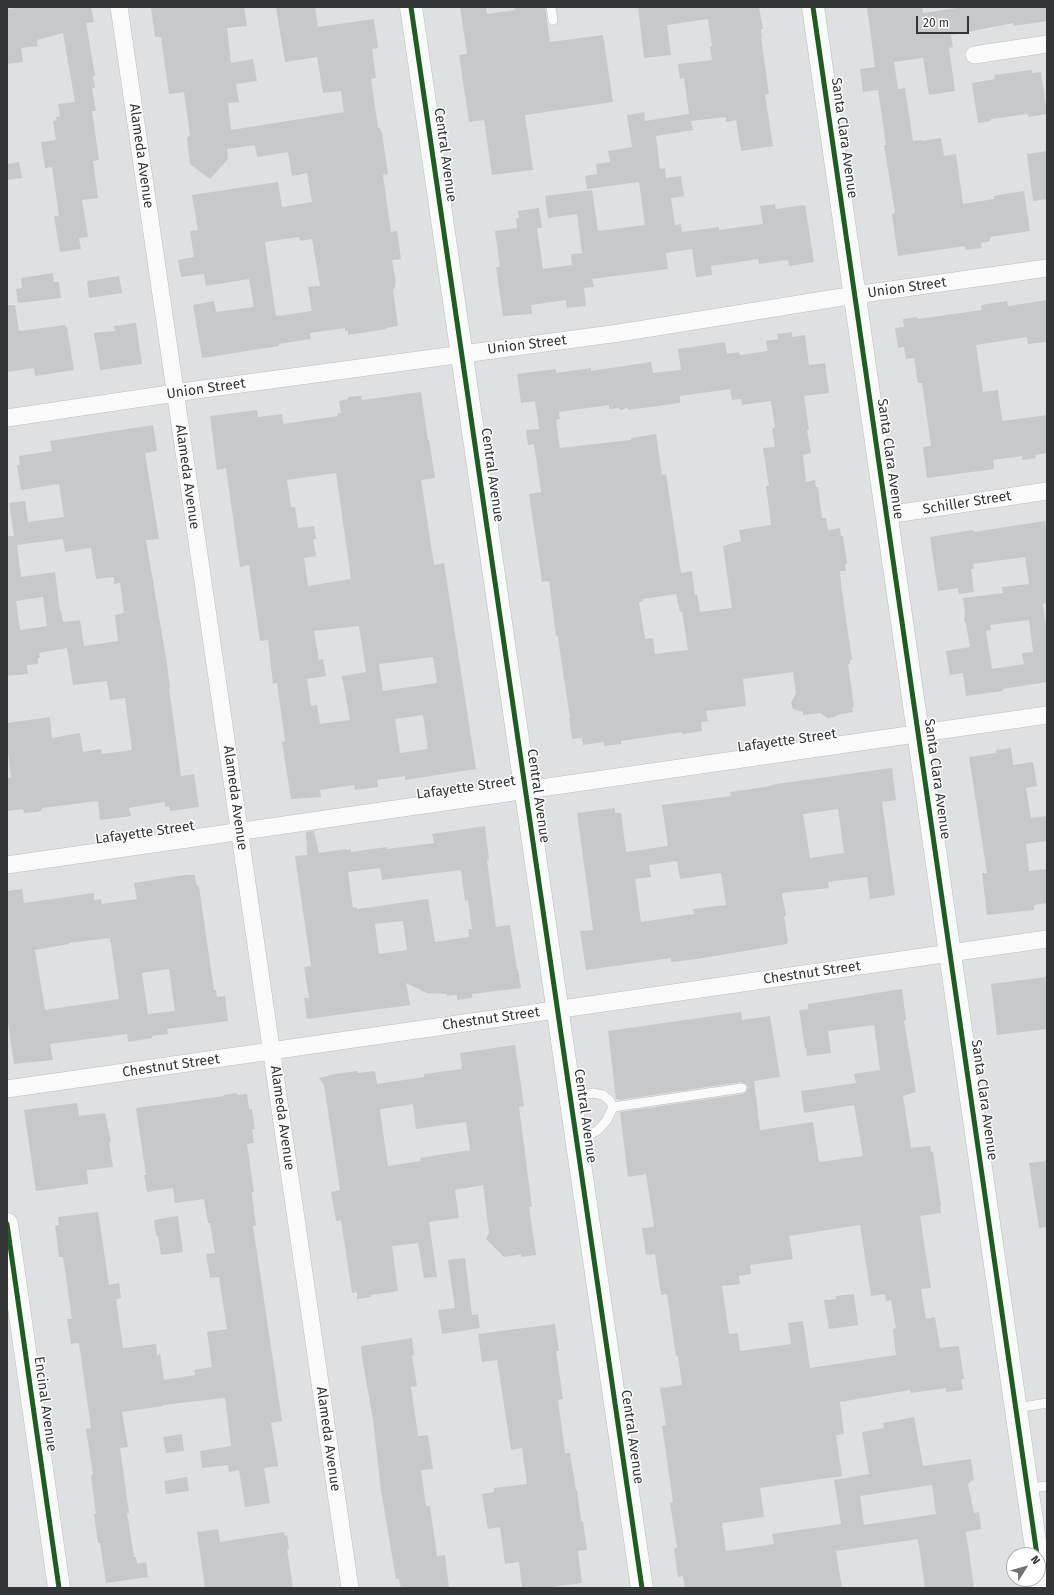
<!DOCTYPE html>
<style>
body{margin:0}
#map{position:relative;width:1054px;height:1595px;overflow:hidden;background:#dee0e2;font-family:"Fira Sans",sans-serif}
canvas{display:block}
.frame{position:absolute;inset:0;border:8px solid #343537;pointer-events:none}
.north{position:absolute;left:1006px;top:1547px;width:40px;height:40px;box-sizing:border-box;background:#fff;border:1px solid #aeaeaf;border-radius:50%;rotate:53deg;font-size:11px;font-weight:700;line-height:16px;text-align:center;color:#343537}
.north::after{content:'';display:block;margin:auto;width:14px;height:18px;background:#707173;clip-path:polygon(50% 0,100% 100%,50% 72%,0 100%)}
.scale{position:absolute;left:916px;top:16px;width:53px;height:18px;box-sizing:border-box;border:2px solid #343537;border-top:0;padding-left:5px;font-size:12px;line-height:14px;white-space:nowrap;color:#343537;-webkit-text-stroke:3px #fff;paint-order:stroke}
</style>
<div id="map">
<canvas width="1054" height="1595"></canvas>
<div class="frame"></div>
<div class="north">N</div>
<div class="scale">20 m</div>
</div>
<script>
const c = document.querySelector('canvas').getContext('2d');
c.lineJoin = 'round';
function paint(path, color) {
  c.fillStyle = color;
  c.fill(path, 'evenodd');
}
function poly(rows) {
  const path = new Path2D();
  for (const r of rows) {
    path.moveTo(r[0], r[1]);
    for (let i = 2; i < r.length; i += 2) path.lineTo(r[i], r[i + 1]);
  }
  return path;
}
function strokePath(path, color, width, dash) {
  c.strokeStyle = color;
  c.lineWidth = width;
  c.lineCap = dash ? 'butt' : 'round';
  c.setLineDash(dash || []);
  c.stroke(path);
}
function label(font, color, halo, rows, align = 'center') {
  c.font = font + ' "Fira Sans",sans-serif';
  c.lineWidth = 3;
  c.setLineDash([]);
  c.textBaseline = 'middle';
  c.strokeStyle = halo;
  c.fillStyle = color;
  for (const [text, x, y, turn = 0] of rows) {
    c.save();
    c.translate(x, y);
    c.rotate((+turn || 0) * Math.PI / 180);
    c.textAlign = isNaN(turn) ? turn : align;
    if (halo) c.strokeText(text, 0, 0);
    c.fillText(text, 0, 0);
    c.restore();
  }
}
const building = poly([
 [23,7,91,7,94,22,86,23,95,76,93,76,95,88,92,88,96,111,92,111,99,160,93,161,98,198,82,200,88,237,79,238,81,249,60,252,54,216,59,216,52,167,45,168,41,142,56,140,53,121,57,120,56,117,60,116,58,104,75,102,63,33,37,40,38,46,21,48,23,62,7,64,7,9],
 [151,7,244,7,247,26,227,28,231,63,253,59,257,81,236,84,239,102,228,103,231,130,344,112,341,91,323,93,317,57,285,62,276,7,315,7,318,27,374,19,378,48,372,49,376,78,371,79,378,128,380,128,382,133,388,174,383,175,391,232,397,231,401,259,392,260,396,284,395,284,395,288,393,289,398,326,386,328,386,329,348,335,348,331,345,331,345,328,310,333,311,339,279,344,279,346,202,358,193,305,214,301,216,312,254,307,249,279,206,286,204,274,181,277,178,260,194,257,190,231,198,230,192,195,278,182,282,207,312,202,307,173,292,176,288,152,257,157,255,145,227,149,228,159,210,179,190,164,187,137,190,136,184,92,169,94,161,37,155,37],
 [299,237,300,241,312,239,320,286,308,287,312,311,276,316,265,242],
 [460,7,486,7,487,14,515,10,514,7,545,7,550,42,603,35,613,102,525,115,533,170,492,175,484,120,469,122,459,55,467,54],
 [638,7,759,7,763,29,761,29,762,37,761,37,769,94,765,95,773,146,741,151,736,120,726,122,726,117,691,121,693,130,656,136,660,169,665,168,666,178,681,176,684,196,671,198,675,225,681,224,682,232,719,227,719,230,763,224,760,206,775,204,776,209,805,205,814,262,789,266,788,260,759,264,758,259,711,266,712,275,696,277,692,249,666,253,668,269,592,279,594,287,584,288,586,306,567,308,566,300,531,305,532,314,503,316,496,267,500,267,495,231,517,228,516,218,519,218,518,211,539,208,542,228,537,228,543,269,572,265,571,254,582,253,577,214,548,218,545,196,592,190,598,231,645,225,639,182,587,189,585,176,597,174,596,164,610,162,608,151,632,147,627,115,644,112,645,121,689,114,684,78,680,79,678,64,712,60,710,47,712,46,708,19,667,25,671,55,644,58],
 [867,7,922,7,923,13,964,7,1047,7,1047,21,1014,26,1013,23,951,35,953,47,949,48,955,91,929,95,923,58,894,62,898,89,905,88,913,141,922,140,923,141,941,138,944,156,956,154,963,204,994,199,993,196,1024,191,1030,231,990,237,990,241,981,243,982,248,966,250,965,246,898,256,892,214,895,213,884,145,886,145,878,90,863,92,860,69,875,67],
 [1032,70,1032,73,1041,72,1047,114,1028,117,1028,114,991,119,991,121,978,123,972,83,995,79,994,75],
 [1047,151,1047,199,1033,201,1027,154],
 [19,162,22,178,7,180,7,164],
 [53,273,54,282,59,282,61,298,18,303,16,289,22,288,21,278],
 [119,276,122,293,89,298,87,281],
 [1047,300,1047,342,1028,344,1027,337,976,345,983,392,998,390,1002,421,1047,415,1047,453,1035,455,1036,458,1022,460,1022,456,993,460,994,469,927,478,923,447,931,446,922,383,918,383,914,358,906,359,904,347,898,348,895,328,904,327,903,319,917,317,918,319,982,310,981,305,1007,301,1008,306],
 [7,305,15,305,19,331,65,325,65,327,67,327,74,370,35,376,34,368,7,372],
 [136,323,142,364,100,370,94,333,115,331,114,326],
 [792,332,792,337,805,335,809,365,825,363,829,393,804,396,809,430,807,430,811,453,803,455,806,482,815,480,816,487,818,487,822,518,826,518,828,530,840,528,841,536,843,536,847,563,845,564,846,571,840,571,841,584,852,660,850,660,850,664,848,664,854,707,852,708,853,712,837,715,835,717,828,718,820,713,803,715,803,712,793,709,791,703,796,693,793,672,743,679,746,706,706,711,708,721,701,722,702,731,682,734,682,732,621,741,621,744,604,746,604,742,583,745,582,738,572,739,569,718,570,718,559,645,558,636,556,636,549,581,542,582,529,494,541,492,534,444,528,445,526,430,539,429,535,401,521,403,517,374,556,369,556,373,591,368,591,371,651,362,653,373,681,370,678,349,725,342,727,354,739,352,740,355,768,351,766,341,778,339,777,334],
 [730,389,732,400,741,399,742,405,771,401,775,428,772,428,775,447,763,448,769,486,766,486,771,525,739,530,741,541,723,546,732,608,700,612,697,594,695,595,692,571,681,573,666,474,662,475,656,434,631,438,631,440,560,448,556,420,560,419,559,412,609,405,609,409,619,408,620,410,628,408,628,410,680,403,680,396],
 [676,594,680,612,682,611,688,650,655,654,653,638,645,639,639,602,643,601,643,599],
 [421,392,428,440,429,440,435,478,421,480,434,565,444,563,476,769,405,780,405,776,377,780,378,787,355,790,354,785,320,790,321,797,291,799,282,742,285,741,277,683,273,684,268,640,260,641,249,565,240,567,226,468,217,470,210,416,257,410,258,417,282,414,283,424,338,416,338,413,341,413,339,401,348,399,348,397,361,396,362,400],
 [336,473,351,579,308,586,304,558,316,556,313,539,316,539,314,526,298,528,295,507,291,507,287,480],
 [359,626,366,672,342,676,350,720,320,724,317,705,311,706,307,679,326,676,323,659,319,660,314,631],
 [433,657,437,683,383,691,379,664],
 [423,715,428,749,400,753,395,719],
 [153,425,157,451,145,453,159,539,146,540,167,664,170,688,169,688,181,776,194,774,199,807,170,811,169,806,165,807,165,802,129,808,131,816,100,820,98,801,42,808,42,810,37,812,24,813,23,809,7,811,7,778,11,778,7,743,7,723,50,717,52,738,80,733,83,752,101,749,102,754,132,750,125,698,110,700,107,681,73,685,67,648,39,653,40,658,38,658,38,664,27,665,28,674,7,676,7,536,14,536,9,503,25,501,28,522,64,517,59,484,21,490,17,465,20,465,19,456,52,451,50,441],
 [63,539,65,552,91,548,96,579,114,577,114,584,120,583,124,613,115,615,118,641,84,646,80,620,63,622,61,611,60,611,55,572,21,577,17,545],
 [43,597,47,626,20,630,16,601],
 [1045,521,1047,534,1047,603,1043,604,1047,634,1047,682,1003,689,1003,691,966,696,963,673,950,675,946,651,970,647,966,624,964,620,965,612,963,598,1003,593,1002,587,1029,584,1025,557,973,564,974,569,971,569,974,592,959,594,958,588,938,591,930,537,973,530,973,532],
 [1029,620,1033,652,1022,653,1024,664,992,669,986,631,991,630,990,625],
 [1011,748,1013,765,1033,762,1037,786,1026,788,1031,818,1047,816,1047,841,1026,844,1029,871,1047,869,1047,903,1034,905,1034,910,987,915,982,873,987,873,969,757,996,753,996,750],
 [892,768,896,800,882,802,895,895,870,899,867,877,828,882,829,888,782,893,786,916,784,916,788,942,787,944,697,959,671,962,671,958,586,970,580,931,593,930,577,813,615,808,615,813,621,813,626,852,668,846,662,805,731,796,730,792,766,787,776,784],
 [838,809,844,853,810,858,803,814],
 [677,861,680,879,721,873,726,905,693,909,694,914,641,922,635,879,651,877,649,865],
 [485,826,489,859,487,860,496,927,510,925,517,969,518,969,521,988,472,994,472,998,457,1000,457,995,447,996,447,994,427,993,406,983,410,1005,307,1019,304,998,309,998,304,967,311,966,295,856,307,855,306,832,314,831,319,853,346,849,347,850,351,849,351,852,387,847,387,849,434,843,432,834],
 [380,868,382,880,461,870,465,901,468,900,472,929,468,929,469,937,435,942,428,899,357,909,356,907,353,908,348,872],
 [403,921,407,950,379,954,375,924],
 [184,875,195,875,196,883,198,887,199,887,214,990,216,990,217,997,225,996,228,1021,167,1029,168,1034,152,1036,152,1038,128,1042,127,1034,50,1044,53,1060,14,1064,7,1016,7,891,22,889,24,903,94,893,94,900,101,899,102,904,137,899,134,883],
 [110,938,119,999,45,1010,35,950,69,944,69,943],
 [169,969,175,1011,148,1014,142,973],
 [1047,977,1047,1029,997,1035,991,984],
 [902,989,906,1020,904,1021,916,1092,903,1096,911,1148,930,1146,931,1152,933,1152,941,1206,940,1207,941,1213,920,1216,931,1288,921,1289,926,1319,935,1317,940,1348,958,1346,959,1347,964,1379,961,1379,963,1390,946,1392,946,1388,911,1393,910,1390,840,1402,844,1434,836,1435,842,1476,760,1488,764,1517,722,1523,726,1551,774,1544,772,1534,841,1524,834,1480,869,1474,862,1432,884,1428,883,1423,914,1417,923,1466,971,1459,974,1480,970,1481,970,1483,968,1484,974,1513,979,1512,981,1529,966,1532,974,1588,925,1588,918,1539,836,1551,842,1588,685,1588,683,1576,678,1577,674,1548,677,1548,670,1503,673,1502,662,1426,666,1425,660,1388,682,1385,678,1356,676,1356,667,1294,661,1295,655,1254,646,1255,642,1228,654,1227,646,1174,628,1177,620,1112,743,1094,746,1092,748,1088,746,1084,741,1082,619,1100,618,1099,616,1099,608,1031,741,1012,742,1020,770,1016,780,1077,754,1081,760,1130,813,1122,819,1162,863,1156,854,1105,804,1113,801,1091,856,1083,854,1074,880,1070,874,1025,828,1031,831,1053,807,1056,806,1048,805,1048,799,1010,808,1009,808,1004],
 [860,1225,871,1296,885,1294,886,1301,891,1300,896,1328,893,1329,896,1355,810,1368,803,1321,788,1323,791,1344,740,1351,738,1333,729,1334,722,1286,740,1284,739,1276,751,1274,750,1265,793,1259,789,1236],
 [932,1485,936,1514,864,1525,860,1496],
 [515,1045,524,1106,519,1107,532,1207,529,1207,536,1255,521,1257,521,1254,504,1257,486,1239,489,1233,483,1185,455,1190,459,1218,429,1222,437,1277,424,1278,418,1243,392,1246,398,1291,371,1295,371,1297,357,1299,357,1292,352,1293,341,1220,336,1221,331,1192,340,1190,324,1085,319,1078,335,1074,357,1071,358,1073,375,1071,377,1084,424,1077,424,1074,462,1069,460,1053],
 [413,1104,416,1129,466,1122,470,1150,420,1158,421,1161,388,1166,380,1111,381,1109],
 [237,1093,237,1095,247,1094,249,1109,252,1109,255,1129,252,1129,254,1143,247,1144,254,1192,252,1192,252,1195,256,1225,253,1226,282,1421,271,1423,278,1464,278,1466,264,1468,270,1503,245,1507,239,1470,229,1472,228,1465,202,1468,200,1451,231,1446,225,1398,163,1405,163,1406,122,1412,128,1447,120,1448,129,1513,127,1513,134,1557,136,1557,137,1564,146,1562,148,1577,106,1583,100,1543,98,1543,94,1514,96,1514,91,1475,93,1475,86,1429,91,1428,79,1343,71,1344,67,1319,72,1319,63,1257,59,1257,55,1225,59,1225,58,1217,98,1212,109,1285,119,1283,121,1298,116,1299,123,1348,156,1344,157,1355,160,1354,164,1380,195,1375,194,1370,212,1367,207,1332,227,1329,219,1277,210,1278,206,1254,215,1253,210,1223,208,1223,204,1199,175,1203,173,1188,147,1192,144,1175,146,1175,136,1108,224,1096,223,1095],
 [77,1103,79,1116,105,1113,111,1142,109,1142,113,1167,87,1170,88,1184,36,1191,24,1110],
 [1047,1161,1047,1227,1039,1228,1029,1163],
 [178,1216,183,1252,161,1255,158,1236,156,1236,154,1220],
 [465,1258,472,1315,478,1314,480,1328,442,1334,438,1310,455,1308,448,1260],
 [854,1294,858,1325,829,1329,824,1300,836,1299,836,1296],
 [555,1324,559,1351,556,1351,563,1399,558,1400,565,1453,570,1453,576,1490,577,1490,581,1521,583,1521,587,1550,578,1551,582,1583,544,1588,522,1588,519,1562,505,1564,500,1527,488,1529,482,1494,494,1492,494,1488,527,1484,522,1448,511,1450,497,1360,482,1362,478,1334],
 [412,1338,414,1355,412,1356,417,1386,411,1387,418,1436,428,1435,433,1469,421,1470,426,1506,430,1506,437,1556,445,1555,449,1588,401,1588,399,1579,396,1579,381,1490,373,1420,363,1363,361,1347,362,1346],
 [182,1434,184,1451,166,1453,163,1437],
 [187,1477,189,1491,166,1494,164,1481],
 [218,1529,220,1542,284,1532,285,1536,287,1535,289,1549,287,1549,293,1588,205,1588,197,1532]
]);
const lane = poly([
 [551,7,553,20],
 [570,1097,593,1093,603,1095,610,1101,613,1107,742,1088],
 [576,1135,590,1135,598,1130,607,1120,613,1107],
 [1016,1408,1047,1403],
 [1028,1488,1047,1486]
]);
const street = poly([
 [119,7,350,1588],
 [974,55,1047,44],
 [7,418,196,390,619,333,855,295,1047,268],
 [887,515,1047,491],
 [7,865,1047,715],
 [7,1089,1047,939]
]);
const secondary = poly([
 [411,7,642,1588],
 [813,7,1037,1555],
 [1038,1559,1042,1588]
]);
const primary = poly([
 [7,1224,59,1588]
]);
const cycleway = poly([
 [411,7,642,1588],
 [813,7,1037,1555],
 [7,1224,59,1588]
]);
const streetNames = [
 ["Santa Clara Avenue",844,138,82],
 ["Central Avenue",445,155,82],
 ["Alameda Avenue",141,156,82],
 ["Union Street",907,288,-8],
 ["Union Street",527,345,-7],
 ["Union Street",206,389,-8],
 ["Santa Clara Avenue",890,459,82],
 ["Central Avenue",492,475,82],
 ["Alameda Avenue",187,477,82],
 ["Schiller Street",967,503,-9],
 ["Lafayette Street",787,741,-8],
 ["Santa Clara Avenue",937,779,82],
 ["Lafayette Street",466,788,-8],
 ["Central Avenue",538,796,82],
 ["Alameda Avenue",235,798,82],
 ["Lafayette Street",145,833,-8],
 ["Chestnut Street",812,973,-8],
 ["Chestnut Street",491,1019,-8],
 ["Chestnut Street",171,1066,-8],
 ["Santa Clara Avenue",984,1100,82],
 ["Central Avenue",585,1116,82],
 ["Alameda Avenue",282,1118,82],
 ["Encinal Avenue",45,1404,82],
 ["Central Avenue",632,1437,82],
 ["Alameda Avenue",328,1439,82]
];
paint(building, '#c7c8ca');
strokePath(lane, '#bcbebf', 10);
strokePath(street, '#bcbebf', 18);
strokePath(secondary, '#bcbebf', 23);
strokePath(primary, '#bcbebf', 23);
strokePath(lane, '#fafafb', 9);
strokePath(street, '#fafafb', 17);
strokePath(secondary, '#fafafb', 22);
strokePath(primary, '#fafafb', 22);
strokePath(cycleway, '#1b5e20', 5);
label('14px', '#343537', '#fff', streetNames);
</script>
